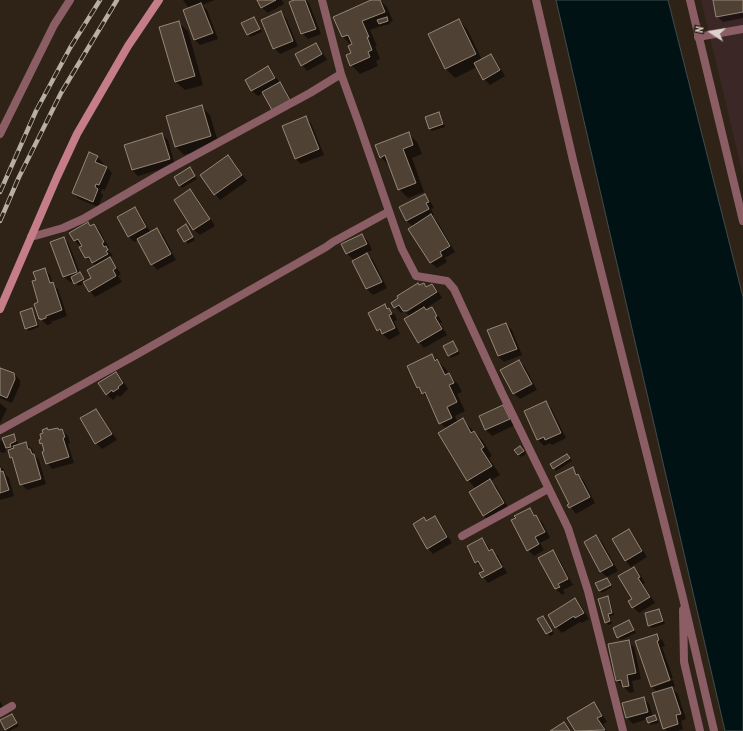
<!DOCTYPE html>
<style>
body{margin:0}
#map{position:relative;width:743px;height:731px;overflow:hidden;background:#2f2317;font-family:"PT Sans Narrow",sans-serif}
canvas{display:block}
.north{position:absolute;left:691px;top:12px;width:40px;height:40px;-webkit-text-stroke:3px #2f2317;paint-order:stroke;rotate:282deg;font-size:11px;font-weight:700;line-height:16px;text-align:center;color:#dcd3cc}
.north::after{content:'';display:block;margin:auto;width:14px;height:18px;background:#dcd3cc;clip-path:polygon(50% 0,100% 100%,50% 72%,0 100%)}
</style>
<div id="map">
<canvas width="743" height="731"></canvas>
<div class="north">N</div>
</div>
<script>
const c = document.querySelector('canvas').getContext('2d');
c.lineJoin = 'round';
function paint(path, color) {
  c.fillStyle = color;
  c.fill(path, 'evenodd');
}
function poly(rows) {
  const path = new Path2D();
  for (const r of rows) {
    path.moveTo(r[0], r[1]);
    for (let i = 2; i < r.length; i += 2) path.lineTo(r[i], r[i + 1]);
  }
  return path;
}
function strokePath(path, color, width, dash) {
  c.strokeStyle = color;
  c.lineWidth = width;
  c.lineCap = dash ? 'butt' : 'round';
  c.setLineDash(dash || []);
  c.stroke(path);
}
const industrial = poly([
 [701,0,743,0,743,175]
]);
const water = poly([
 [556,0,668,0,743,297,743,731,725,731,556,0]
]);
const shadow = poly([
 [183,0,215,0,202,5,207,10,218,39,200,45,195,40,190,9,185,3],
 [258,0,282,0,284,4,268,13,262,8],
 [297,0,306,0,309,3,321,34,308,39,302,33],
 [374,0,380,0,387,7,393,21,390,22,390,24,382,26,381,26,370,30,377,46,375,46,380,59,376,61,378,66,360,74,351,65,352,53,351,45,343,37],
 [714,0,743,0,743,18,723,22,717,16],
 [281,12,286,18,298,46,280,54,274,48],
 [254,18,262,32,250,37,243,24],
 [459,20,467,29,482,60,490,55,496,61,505,76,490,85,484,79,477,67,455,78,446,69,430,34],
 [179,23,188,31,203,85,185,90,176,82],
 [315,44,321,50,327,60,307,71,302,65],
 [268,67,285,89,295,106,278,115,272,110,264,93,258,96,252,91,246,80],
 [201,106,210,115,219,145,184,155,175,146],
 [438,113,441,116,445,127,432,131,430,129],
 [305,117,311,123,324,155,301,164,295,158],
 [408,133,417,142,422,154,412,158,424,192,408,198,399,189,389,166,381,157],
 [162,134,168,140,175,165,138,176,132,170],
 [97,157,103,163,102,166,107,167,112,173,105,190,102,189,101,193,103,195,98,207,79,199,73,193],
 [228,157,234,162,247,181,220,200,215,194],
 [190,169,197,179,182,188,180,185],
 [190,191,196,196,215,226,200,235,194,230,175,200],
 [425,195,430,201,434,208,431,209,434,215,432,216,437,221,455,252,445,258,447,262,437,268,431,263,410,229,413,227,406,220],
 [134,208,140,214,151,233,157,230,163,235,176,260,157,270,152,264,139,240,134,242,129,237,118,218],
 [87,223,91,227,94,225,100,231,109,248,107,249,113,256,111,257,112,261,121,274,118,276,122,282,95,297,90,291,85,283,78,286,74,281,70,282,64,277,64,238,69,244,80,273,86,281,92,278,96,266,86,258,81,247,74,240],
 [186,225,195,240,188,244,178,230],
 [362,235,368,241,372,250,366,253,373,260,387,288,373,295,367,289,353,259,347,254,342,245],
 [45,269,50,275,54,285,58,289,67,316,51,322,52,324,47,325,40,318,35,304,40,303],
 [423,284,427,288,432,285,438,291,442,298,425,309,427,311,431,308,437,314,442,322,440,323,447,335,424,348,419,342,410,316,404,311,401,313,392,303],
 [385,306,395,315,397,320,394,321,400,334,389,340,378,330],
 [31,309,34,312,39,327,29,331,26,328],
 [506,324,512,330,522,355,504,362,498,356],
 [453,342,460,354,451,358,449,355],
 [432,356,446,369,449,375,458,384,462,392,457,394,465,411,455,416,458,422,463,420,483,441,492,456,489,458,500,475,490,481,496,486,509,509,489,521,483,515,476,489,468,480,447,429,440,423,430,400,417,387],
 [519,361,525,367,537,390,520,399,514,394,501,370],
 [0,369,14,374,20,380,20,385,12,403,0,398],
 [116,373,122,379,128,389,120,397,118,395,113,400,107,395,100,383],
 [546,402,551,408,566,438,552,445,550,443,544,446,538,440,525,412],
 [0,403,7,409,0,423],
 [503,406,509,412,515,425,492,436,486,430,480,417],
 [95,411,101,416,117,440,102,449,96,443],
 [58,429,60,431,62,430,68,436,70,443,68,444,74,463,52,469,47,463,45,452,44,446,41,443],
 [13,435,16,438,19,446,26,443,32,449,35,456,39,460,46,484,27,490,21,484,14,461,11,457,10,451,7,448],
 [12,446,14,446,16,452,14,453],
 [0,440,3,442,6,452,2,453,0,451],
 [523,450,526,454,521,457,518,455],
 [570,458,572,461,556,471,554,468],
 [0,466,4,470,6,475,9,478,14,496,0,500],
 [572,468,584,481,595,503,576,514,569,505,570,504],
 [529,509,542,522,550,538,540,543,544,550,534,556,528,550],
 [435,517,440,523,452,543,433,554,428,548,424,519,427,522],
 [629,530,634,536,647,557,631,567,626,561,613,539],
 [596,536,602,542,618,571,607,577,601,572,585,543],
 [482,539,487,545,491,551,492,551,498,556,503,565,487,574,487,576,504,567,507,573,488,583,483,577,485,571,483,568,476,562,468,547],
 [553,551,558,557,573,585,563,590,565,593,562,595,556,589,539,559],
 [634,568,640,574,645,583,643,584,655,603,639,613,633,607],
 [607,579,612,587,602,593,600,590],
 [607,597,610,600,614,615,610,616,612,624,608,625,606,622],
 [575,599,581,605,589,619,582,623,580,622,562,633,556,627],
 [659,610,661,613,665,624,652,628,649,625],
 [543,617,554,634,550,636,547,633],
 [629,621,636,633,621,640,618,637],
 [657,635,663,641,665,646,662,647,673,678,654,685,654,687,673,680,675,686,672,688,678,694,686,719,681,721,683,729,678,731,667,731,664,728,658,693,652,687,636,642],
 [628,641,634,647,641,679,632,681,634,692,630,693,617,681],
 [643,698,649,704,653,717,654,716,657,719,659,723,651,725,647,719,633,724,627,718,623,704],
 [0,701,3,707,0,708],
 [594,703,599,709,607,722,603,724,607,731,576,731,569,718],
 [14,718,19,726,10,731,7,731,6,729]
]);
const building = poly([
 [257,0,276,0,261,8,257,0],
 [294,0,305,0,316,29,301,34,289,2,294,0],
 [371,0,380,0,385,12,362,21,369,37,367,37,372,50,368,52,370,57,350,66,346,55,351,53,348,46,352,44,348,35,342,37,333,17,371,0],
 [713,0,743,0,743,12,716,17,713,0],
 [201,3,213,33,194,40,183,10,201,3],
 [281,11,293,41,273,49,261,20,281,11],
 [254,17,260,29,247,35,241,23,254,17],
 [387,17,388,21,379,24,377,20,387,17],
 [459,19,476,54,445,69,428,34,459,19],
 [179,21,195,76,175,82,159,27,179,21],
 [316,43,322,54,301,66,295,54,316,43],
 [491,54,500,70,483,80,474,63,491,54],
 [268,66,275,78,251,91,245,80,268,66],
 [280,82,290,100,272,110,262,92,280,82],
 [202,105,211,136,175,147,166,116,202,105],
 [439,112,443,124,429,129,425,117,439,112],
 [306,116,319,149,295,159,282,126,306,116],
 [409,132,413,145,403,149,416,183,398,190,385,155,380,158,375,145,409,132],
 [162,133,170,159,132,170,124,145,162,133],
 [89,152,98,156,95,162,107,167,99,185,96,184,95,187,98,189,93,202,72,193,89,152],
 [228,155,242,175,214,195,200,175,228,155],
 [190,167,195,176,179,186,174,177,190,167],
 [190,189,210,219,193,230,174,200,190,189],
 [425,194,429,202,426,203,429,209,406,221,399,207,425,194],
 [135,207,146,227,128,237,117,217,135,207],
 [431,214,450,246,440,252,442,256,430,263,408,229,431,214],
 [88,222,90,226,94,224,104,242,102,243,104,247,106,246,108,250,106,251,108,254,92,263,89,257,85,258,79,247,82,246,78,239,74,241,69,233,88,222],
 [186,224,193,237,184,242,177,230,186,224],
 [157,228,171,254,151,265,137,239,157,228],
 [362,234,367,244,346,254,341,244,362,234],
 [64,237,77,272,63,277,50,242,64,237],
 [367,253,382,282,366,289,352,261,367,253],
 [110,257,116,268,113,270,116,276,89,292,83,282,91,278,87,270,110,257],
 [45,268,50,283,53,282,62,310,46,316,46,318,40,320,40,318,39,319,34,304,38,302,32,281,36,280,33,272,45,268],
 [80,272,84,279,74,284,71,277,80,272],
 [418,283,419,285,424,283,426,287,432,284,437,292,407,311,403,311,399,305,394,308,391,303,398,298,397,296,418,283],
 [385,304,387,309,389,308,392,314,389,315,395,328,382,334,380,329,377,331,368,313,385,304],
 [424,307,426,310,432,307,437,316,435,317,442,329,418,343,404,319,424,307],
 [32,308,37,325,25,329,20,312,32,308],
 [506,323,517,349,498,356,487,330,506,323],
 [453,341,458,351,448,356,443,346,453,341],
 [432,354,435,361,437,359,445,375,449,373,454,383,449,385,457,402,447,407,452,418,439,424,425,392,422,394,419,387,417,388,407,366,432,354],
 [519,360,532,384,513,394,500,370,519,360],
 [0,368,14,373,15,379,7,398,0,395,0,368],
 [116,372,123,383,118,387,119,388,113,392,112,390,106,395,98,383,116,372],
 [546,401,561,433,545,440,544,437,537,440,524,411,546,401],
 [503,405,510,419,485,430,479,416,503,405],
 [96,409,112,434,95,444,80,418,96,409],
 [463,418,471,433,474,431,484,447,481,449,492,466,467,481,438,433,463,418],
 [47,428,48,430,58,428,59,430,62,429,65,437,63,438,69,457,46,464,42,452,44,451,42,443,40,444,39,440,41,439,40,434,43,433,42,430,47,428],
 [14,434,16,441,10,444,11,447,6,448,2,438,14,434],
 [26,442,28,449,30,449,32,454,34,454,41,479,20,485,12,457,10,458,8,450,14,448,13,446,26,442],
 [520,446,524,451,518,455,514,450,520,446],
 [567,454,570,458,553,469,550,464,567,454],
 [573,467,576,475,578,474,590,497,569,508,567,505,569,504,555,476,573,467],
 [0,468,1,472,3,471,9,490,0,493,0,468],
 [490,479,504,503,483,516,469,492,490,479],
 [530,508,534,516,536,515,545,532,535,537,539,544,527,551,511,520,516,518,514,516,530,508],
 [435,516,447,537,427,549,413,524,424,517,426,521,435,516],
 [629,529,642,551,625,561,612,539,629,529],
 [596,535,613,565,600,572,584,542,596,535],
 [482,538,489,551,492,549,502,567,482,578,479,573,484,571,478,561,475,563,467,546,482,538],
 [553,550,568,579,558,584,560,587,555,589,538,558,553,550],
 [634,567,640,577,638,578,650,597,632,608,628,601,632,599,618,576,634,567],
 [607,578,611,585,599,591,595,583,607,578],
 [608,596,612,613,608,614,610,621,605,623,598,599,608,596],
 [575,598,584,613,575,618,574,616,555,628,548,615,575,598],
 [659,609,663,621,648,626,645,613,659,609],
 [543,616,552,631,546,634,537,619,543,616],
 [629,620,634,630,617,638,613,628,629,620],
 [657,634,659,640,657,641,670,680,651,687,635,641,657,634],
 [629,640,636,673,627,675,629,686,623,687,621,680,616,681,608,644,629,640],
 [672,687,681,714,676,715,678,724,663,729,652,693,672,687],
 [644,697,648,712,626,718,622,703,644,697],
 [594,702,602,716,597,718,605,730,575,731,567,718,594,702],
 [12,714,17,723,5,730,0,720,12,714],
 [655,715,657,720,648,723,646,718,655,715],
 [564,722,570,731,550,731,564,722]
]);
const lane = poly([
 [698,37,743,29]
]);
const street = poly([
 [322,0,341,74,359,124,402,249,416,276,447,281,454,289,501,391,568,528,588,591,623,731],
 [536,0,573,160,683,598,714,731],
 [690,0,743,221],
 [0,134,54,25,70,0],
 [31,237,63,228,83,219,164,172,310,93,341,74],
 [0,430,134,356,326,247,333,242,388,212],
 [462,536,548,489],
 [683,610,684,662,700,731],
 [0,713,12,706]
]);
const secondary = poly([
 [0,309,57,177,77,134,128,46,159,0]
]);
const rail = poly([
 [0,192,36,111,70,48,100,0],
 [0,221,19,177,61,93,117,0]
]);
paint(industrial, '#3b2725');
paint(water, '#001214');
strokePath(water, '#424c4b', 1);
paint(shadow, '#0007');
paint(building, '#4f4235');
strokePath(building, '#968778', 1);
strokePath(lane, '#8b5e66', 8);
strokePath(street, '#8b5e66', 8);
strokePath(secondary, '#c57d8a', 8);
strokePath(rail, '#b7aea5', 4.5);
strokePath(rail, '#2f2317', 3, [9]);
</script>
